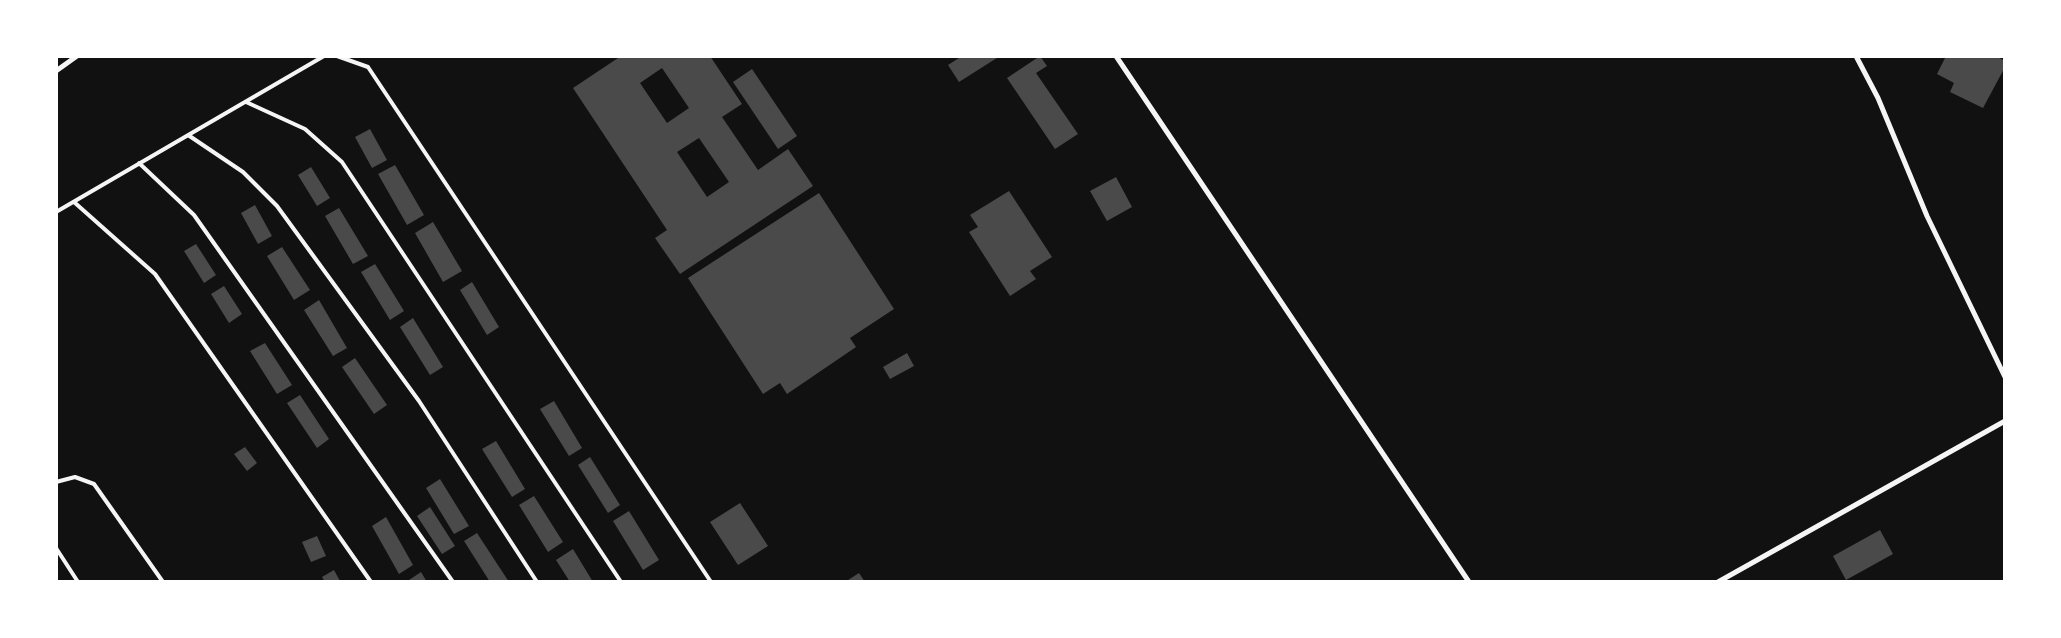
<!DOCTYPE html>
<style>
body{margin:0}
#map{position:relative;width:2061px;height:638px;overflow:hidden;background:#111;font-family:Bitter,serif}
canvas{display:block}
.frame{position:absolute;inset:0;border:58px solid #fff;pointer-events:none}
</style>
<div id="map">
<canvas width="2061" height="638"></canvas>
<div class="frame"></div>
</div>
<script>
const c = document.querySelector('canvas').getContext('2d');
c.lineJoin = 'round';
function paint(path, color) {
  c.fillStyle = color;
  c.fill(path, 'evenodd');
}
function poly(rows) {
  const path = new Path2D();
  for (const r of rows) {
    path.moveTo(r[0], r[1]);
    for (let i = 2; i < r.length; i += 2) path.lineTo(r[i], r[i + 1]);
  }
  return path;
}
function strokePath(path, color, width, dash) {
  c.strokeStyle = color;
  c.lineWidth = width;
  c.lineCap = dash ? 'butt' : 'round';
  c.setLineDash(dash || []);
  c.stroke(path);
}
const building = poly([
 [621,56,710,56,742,104,722,117,758,170,788,149,813,186,680,274,655,238,667,230,573,88],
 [662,68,689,108,667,123,640,83],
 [699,138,729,182,707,197,677,152],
 [962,56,1000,56,959,82,948,65],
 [1040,56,1047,66,1036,73,1078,134,1055,149,1007,78],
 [1946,56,1996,56,2005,61,2005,67,1983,108,1950,92,1954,83,1937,74],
 [752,69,797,136,778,149,733,82],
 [370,129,387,160,372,168,355,137],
 [395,165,424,215,407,225,378,174],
 [311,167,330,198,317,206,298,175],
 [1116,177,1132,207,1107,221,1090,191],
 [1009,191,1052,257,1030,271,1036,279,1010,296,969,232,978,227,970,215],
 [819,193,894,309,850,338,856,347,787,394,780,383,763,394,688,278],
 [255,205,272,236,258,244,241,213],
 [339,208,368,256,353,264,325,216],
 [433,222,462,271,443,282,415,233],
 [196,244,216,275,204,283,184,251],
 [282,247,310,290,294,300,267,256],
 [375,264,404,311,390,320,361,272],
 [472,282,499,327,487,335,460,290],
 [224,286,242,314,229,323,211,294],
 [319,300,347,348,333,356,304,310],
 [413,318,443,367,430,375,400,327],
 [265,343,292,385,277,394,250,351],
 [907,353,914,366,890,379,883,367],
 [355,358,387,405,374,414,342,367],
 [300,395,329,439,317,448,287,403],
 [554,401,582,448,569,456,540,409],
 [496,441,525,489,512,497,482,449],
 [245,447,257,463,247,471,234,454],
 [590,457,620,505,608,513,578,465],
 [440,479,469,526,454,534,426,488],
 [534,496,563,542,548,552,519,505],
 [740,503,768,546,738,565,710,522],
 [430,507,455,546,442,554,417,516],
 [629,511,659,560,643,570,613,521],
 [386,517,413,565,399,574,372,526],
 [1880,530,1893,554,1846,580,1833,556],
 [477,533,509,582,490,582,464,541],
 [317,536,326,556,311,562,302,542],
 [573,549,593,582,570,582,556,560],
 [334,570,340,581,325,582,322,577],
 [421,572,427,582,406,582],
 [859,573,865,582,845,582]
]);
const service = poly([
 [337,56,368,67,711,582],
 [246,102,305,129,342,162,621,582],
 [188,135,243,172,277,206,419,401,537,582],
 [139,163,194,215,453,582],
 [74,202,155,274,371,582],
 [56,212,324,56],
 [56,482,75,477,94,484,163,582],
 [56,548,78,582]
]);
const minor = poly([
 [1116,56,1469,582],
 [1856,56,1878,98,1927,216,2005,377],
 [56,71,77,56],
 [1718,582,2005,421]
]);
paint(building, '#4a4a4a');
strokePath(service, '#f5f5f5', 4);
strokePath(minor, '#f5f5f5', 5);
</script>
